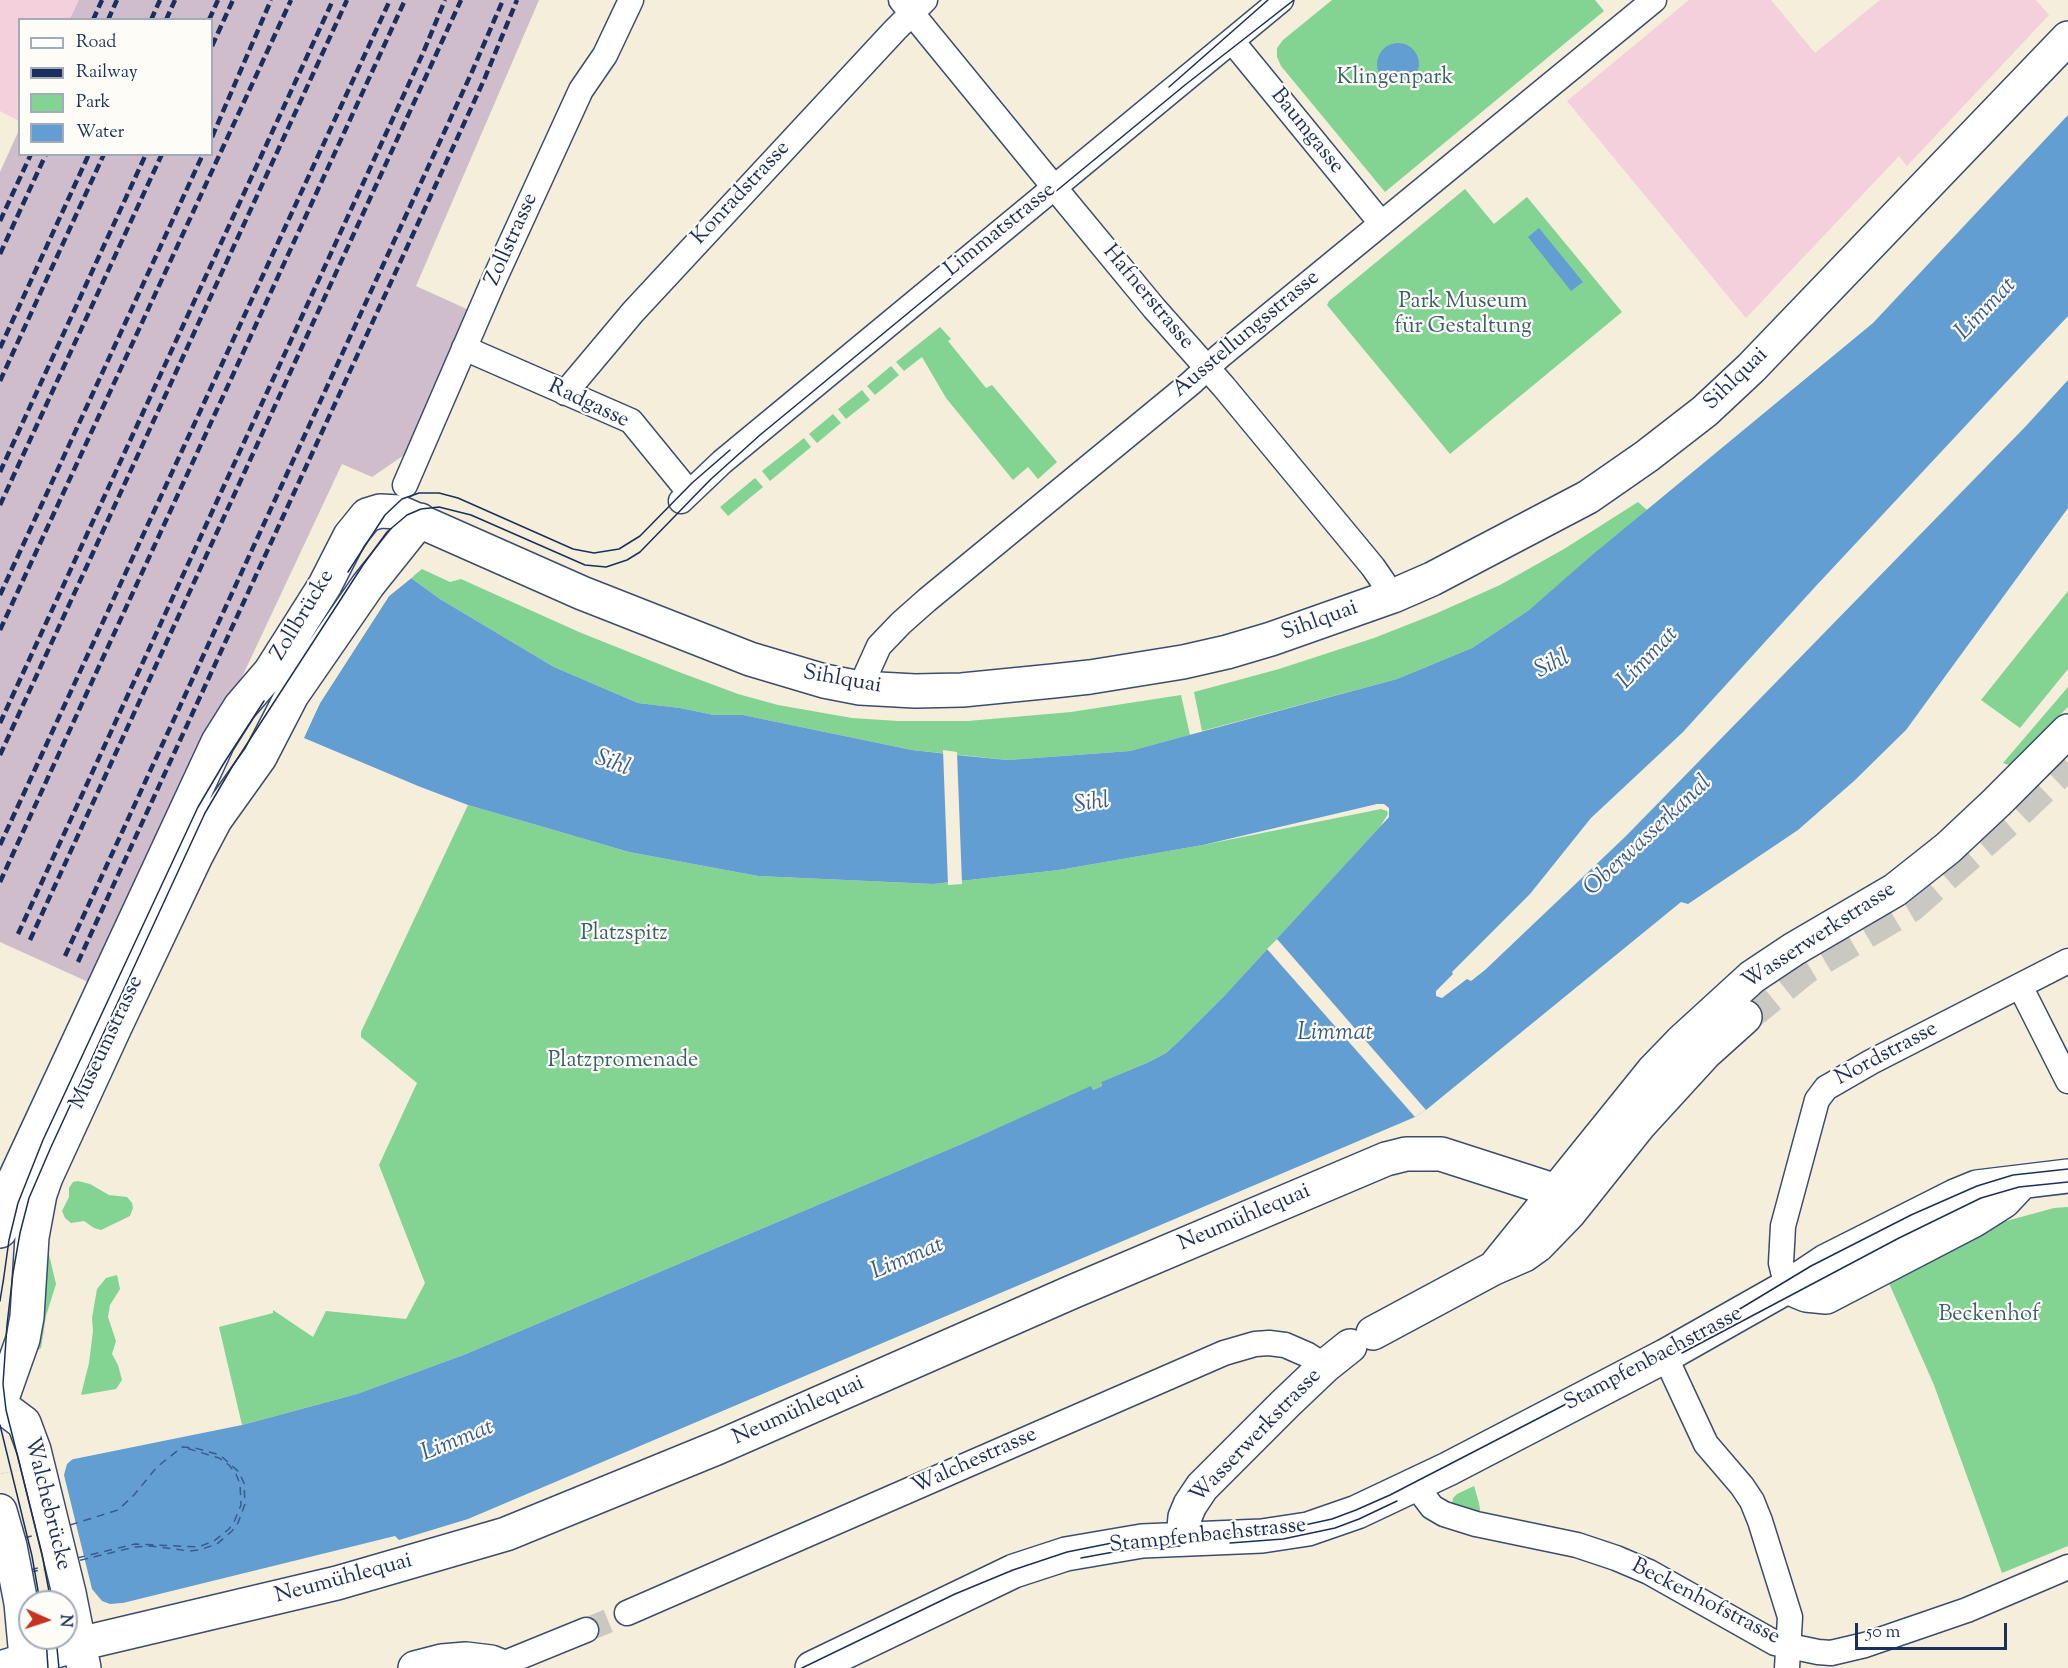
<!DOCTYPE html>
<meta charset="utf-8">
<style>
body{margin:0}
#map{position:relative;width:2068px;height:1668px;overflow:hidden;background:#f4eeda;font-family:"Sorts Mill Goudy",serif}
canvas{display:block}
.legend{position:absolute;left:18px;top:18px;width:195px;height:138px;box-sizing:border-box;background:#fdfcf7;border:2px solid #a3aaba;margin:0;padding:8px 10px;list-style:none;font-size:18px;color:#1b2f5e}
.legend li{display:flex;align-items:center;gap:12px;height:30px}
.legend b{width:30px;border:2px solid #a3aaba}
.north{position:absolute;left:18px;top:1590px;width:60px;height:60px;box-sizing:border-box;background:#fdfcf7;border:2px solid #a3aaba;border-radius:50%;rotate:93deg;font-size:16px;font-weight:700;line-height:24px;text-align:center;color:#1b2f5e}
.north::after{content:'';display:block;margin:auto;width:21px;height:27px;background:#c8321e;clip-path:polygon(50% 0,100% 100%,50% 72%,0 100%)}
.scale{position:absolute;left:1855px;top:1623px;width:152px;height:27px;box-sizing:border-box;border:3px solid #1b2f5e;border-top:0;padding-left:8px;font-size:18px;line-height:21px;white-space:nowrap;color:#1b2f5e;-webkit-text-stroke:4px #fdfcf7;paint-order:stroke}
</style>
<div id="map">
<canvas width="2068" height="1668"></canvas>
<ul class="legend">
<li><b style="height:8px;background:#fff"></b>Road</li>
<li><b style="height:8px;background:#1b2f5e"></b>Railway</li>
<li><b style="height:16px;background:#83d392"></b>Park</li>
<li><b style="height:16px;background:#639ed3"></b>Water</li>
</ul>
<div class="north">N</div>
<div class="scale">50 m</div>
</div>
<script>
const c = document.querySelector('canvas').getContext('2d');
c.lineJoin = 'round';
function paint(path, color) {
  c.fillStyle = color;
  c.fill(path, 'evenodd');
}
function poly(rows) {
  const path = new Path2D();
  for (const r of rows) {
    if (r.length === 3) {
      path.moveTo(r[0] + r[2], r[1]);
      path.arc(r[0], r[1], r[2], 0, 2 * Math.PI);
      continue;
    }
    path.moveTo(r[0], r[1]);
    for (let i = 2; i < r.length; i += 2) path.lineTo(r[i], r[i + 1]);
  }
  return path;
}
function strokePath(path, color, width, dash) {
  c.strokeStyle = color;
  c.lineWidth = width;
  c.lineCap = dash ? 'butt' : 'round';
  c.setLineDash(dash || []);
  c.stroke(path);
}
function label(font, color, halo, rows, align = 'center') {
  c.font = font + ' "Sorts Mill Goudy",serif';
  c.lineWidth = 4.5;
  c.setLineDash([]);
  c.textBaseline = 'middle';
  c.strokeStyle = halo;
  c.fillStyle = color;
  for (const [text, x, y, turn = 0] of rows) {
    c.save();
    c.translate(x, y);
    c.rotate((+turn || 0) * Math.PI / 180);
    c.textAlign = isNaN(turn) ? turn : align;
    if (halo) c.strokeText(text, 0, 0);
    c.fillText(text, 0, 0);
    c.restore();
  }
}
const built = poly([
 [0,0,96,0,87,19,20,20,19,121,0,111],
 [1689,0,1771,0,1815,53,1880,0,2036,0,2049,15,1907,166,1899,156,1746,318,1567,101]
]);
const industrial = poly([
 [79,0,539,0,416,286,471,311,407,453,372,477,342,464,97,986,0,942,0,172,19,130,20,154,212,154,212,20,70,19]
]);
const green = poly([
 [1332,0,1595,0,1604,11,1385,192,1281,66,1277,57,1277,48,1283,40],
 [1465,189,1494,224,1527,197,1622,312,1450,454,1327,305,1329,301],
 [940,327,951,339,948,341,986,388,992,385,1057,462,1038,479,1028,467,1013,480,946,398,922,357,904,371,896,362],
 [891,366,899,375,875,395,867,386],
 [862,390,870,400,846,419,838,409],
 [833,414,841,423,817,443,809,434],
 [804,438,811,447,770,481,762,471],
 [755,478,763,487,728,516,720,507],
 [1638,502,1647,510,1529,610,1472,648,1397,679,1202,731,1194,692,1279,669,1374,638,1435,614,1500,585,1564,549],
 [422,569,450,582,461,579,579,632,679,672,738,694,778,705,852,718,898,721,968,721,1071,712,1181,695,1190,735,1130,751,1008,760,912,750,743,715,714,715,680,708,638,703,554,667,440,599,411,578],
 [2068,591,2068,669,2020,728,1981,700],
 [2068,687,2068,707,2009,765,2003,763],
 [468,805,629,852,758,876,933,884,1059,870,1203,845,1381,809,1387,811,1388,814,1380,827,1225,995,1177,1043,1166,1053,1149,1062,1101,1082,1102,1086,1093,1090,1091,1087,964,1143,466,1354,357,1394,242,1425,219,1327,273,1313,273,1310,313,1337,326,1311,406,1319,425,1283,379,1165,417,1083,361,1037,361,1032],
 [78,1181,90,1184,109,1195,127,1197,132,1203,133,1208,130,1216,101,1230,94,1228,84,1221,71,1223,65,1218,62,1211,69,1197,69,1188,73,1182],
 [2068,1207,2068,1546,2002,1573,1934,1385,1888,1281,1999,1223,2054,1208],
 [47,1246,56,1284,46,1316,41,1348,31,1355],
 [117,1275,120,1289,110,1305,108,1317,116,1341,112,1354,118,1365,122,1380,116,1389,81,1395,89,1363,93,1331,92,1318,97,1289,106,1278],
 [1474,1486,1479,1503,1481,1517,1452,1505,1453,1498,1457,1494]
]);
const water = poly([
 [1398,64,21],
 [2068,115,2068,316,1815,587,1683,732,1591,818,1530,894,1452,972,1453,974,1436,991,1436,996,1442,998,1467,979,1471,981,1485,970,1626,836,2026,426,2068,380,2068,508,1906,730,1854,781,1798,830,1688,904,1681,902,1426,1110,1415,1117,468,1519,399,1540,395,1536,66,1617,0,1474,242,1425,357,1394,466,1354,964,1143,1091,1086,1093,1090,1102,1086,1101,1082,1149,1062,1166,1053,1177,1043,1225,995,1389,817,1389,808,1384,804,1377,804,1203,845,1059,870,933,884,758,876,629,852,468,805,418,786,304,738,320,703,389,596,411,578,440,599,554,667,638,703,680,708,714,715,743,715,912,750,966,756,1008,760,1130,751,1397,679,1472,648,1529,610,1591,556,1873,323],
 [1539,228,1583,282,1571,291,1528,237]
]);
const pier = poly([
 [409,576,414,576,389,596,320,703,303,738,301,737,318,701,387,595],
 [943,750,957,752,962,884,948,885],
 [1277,939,1426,1110,1415,1117,1267,949],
 [74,1458,67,1464,64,1475,92,1589,102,1601,110,1604,122,1603,123,1605,66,1620,66,1602,30,1602,30,1630,0,1638,0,1474]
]);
const ferry = poly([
 [70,1525,118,1510,134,1495,157,1467,182,1447,195,1448,220,1455,239,1472,244,1483,245,1504,238,1523,232,1531,217,1544,199,1550,189,1551,151,1546,135,1547,77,1561],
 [24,1538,39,1534],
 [77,1558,135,1544,198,1547,214,1541,229,1529,234,1522,241,1505,240,1484,236,1474,229,1465,219,1458,186,1448],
 [30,1570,46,1566],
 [30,1572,46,1569]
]);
const streetTunnel = poly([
 [586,1630,627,1613]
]);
const secondaryTunnel = poly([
 [1745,1017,1805,968,1910,906,2015,814,2068,763]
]);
const street = poly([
 [901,0,1054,187,1154,308,1224,387,1373,567,1393,596],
 [1232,41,1381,223],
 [464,348,631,421,689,492],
 [565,393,633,312,895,30,925,0],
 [405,485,493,282,581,90,605,55,631,0],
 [681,501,722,462,1281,0],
 [860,688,879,646,901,623,927,600,1191,383,1220,356,1654,0],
 [2020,986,2068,1081],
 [1787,1287,1781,1263,1783,1226,1817,1100,1826,1088,1871,1062,2068,961],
 [1665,1356,1706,1444,1742,1486,1752,1501,1760,1521,1790,1617,1787,1668],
 [1416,1486,1432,1507,1444,1514,1476,1524,1577,1545,1616,1558,1649,1572,1775,1643,1818,1652,1831,1653,1865,1645,1967,1610,2068,1567],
 [627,1613,1224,1353,1255,1344,1269,1343,1285,1345,1308,1355,1325,1366],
 [500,1665,586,1630]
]);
const secondary = poly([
 [0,1231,12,1185,218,742,240,707,270,672,325,585,350,536,367,515,380,511,399,512,582,593,750,659,824,681,860,688,915,691,962,690,1053,681,1090,677,1183,662,1227,652,1271,639,1393,596,1432,579,1588,497,1647,456,1705,411,1751,368,2068,38],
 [1494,1268,1653,1071,1682,1041,1752,977,1794,949,1895,890,1948,848,1997,802,2068,731],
 [1787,1287,1806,1295,1826,1297,1974,1220,2004,1201,2021,1183],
 [1373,1333,1494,1268,1524,1255,1538,1245,1569,1213,1640,1124,1705,1053,1745,1017],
 [0,1404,23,1339,27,1317,32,1237,40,1194,46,1177,115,1027,196,856,215,820,260,757,292,695,368,585,420,520],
 [0,1405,24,1423,34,1450,69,1593,84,1668],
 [0,1511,10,1546,21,1603,27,1668],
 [1183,1539,1185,1517,1190,1505,1202,1487,1285,1404,1325,1366,1350,1346],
 [0,1668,79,1644,337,1583,506,1534,719,1447,1072,1292,1386,1159,1406,1154,1441,1154,1556,1191,1579,1200],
 [415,1668,442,1661,466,1659,491,1662,506,1668],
 [812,1668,1014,1571,1066,1554,1142,1541,1262,1536,1308,1529,1357,1512,1448,1469,1665,1356,1787,1287,1826,1261,1955,1196,1977,1187,2068,1176]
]);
const tram = poly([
 [1169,87,1268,0],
 [348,572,385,515,402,499,419,493,439,493,458,498,573,549,594,553,619,549,640,536,692,483,730,450],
 [3,1283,9,1240,18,1203,43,1140,198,807,224,763,264,701],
 [0,1301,4,1276],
 [1682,1353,1899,1238,1981,1198,2019,1187,2068,1182],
 [0,1425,32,1556,40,1602],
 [1230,1543,1283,1539,1335,1528,1359,1519,1397,1501],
 [1081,1558,1119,1551,1180,1546],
 [51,1602,42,1554,6,1410,3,1384,7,1325,13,1273,20,1233,29,1198,51,1147,205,813,232,767,363,565,387,532,407,515,421,509,439,507,471,515,585,565,606,567,627,560,640,552,710,480,760,435,1185,85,1294,0],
 [46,1638,48,1668],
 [56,1638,59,1668],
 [802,1668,955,1594,1013,1570,1067,1552,1117,1542,1282,1530,1332,1519,1356,1510,1390,1495,1632,1370,1695,1336,1811,1266,1911,1215,1977,1186,2013,1175,2068,1169]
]);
const rail = poly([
 [93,20,102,0],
 [108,20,117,0],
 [151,20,160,0],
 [166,20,175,0],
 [209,20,218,0],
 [212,46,233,0],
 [212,137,271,0],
 [0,221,31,154],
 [0,254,46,154],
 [0,348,89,154],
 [0,381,104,154],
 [0,472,146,154],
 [0,505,162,154],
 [0,595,203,154],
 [0,630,291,0],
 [0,723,333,0],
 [0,755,347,0],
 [0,845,390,0],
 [0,882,405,0],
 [18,934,423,53,445,0],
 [30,940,461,0],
 [65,956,471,74,503,0],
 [78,962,484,80,517,0]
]);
const parkNames = [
 ["Klingenpark",1395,79],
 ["Park Museum",1463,303],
 ["für Gestaltung",1463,328],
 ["Platzspitz",624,935],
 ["Platzpromenade",623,1062],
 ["Beckenhof",1989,1316]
];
const streetNames = [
 ["Baumgasse",1306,132,51],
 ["Konradstrasse",742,194,-47],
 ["Limmatstrasse",1001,231,-39],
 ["Zollstrasse",513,240,-66],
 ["Hafnerstrasse",1147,298,50],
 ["Ausstellungsstrasse",1247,335,-40],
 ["Sihlquai",1737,380,-44],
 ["Radgasse",588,405,25],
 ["Zollbrücke",304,616,-59],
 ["Sihlquai",1320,622,-20],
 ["Sihlquai",842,681,10],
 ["Wasserwerkstrasse",1820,937,-33],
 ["Museumstrasse",108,1043,-65],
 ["Nordstrasse",1887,1055,-28],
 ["Neumühlequai",1245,1219,-23],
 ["Stampfenbachstrasse",1654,1360,-28],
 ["Neumühlequai",799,1412,-24],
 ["Wasserwerkstrasse",1257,1437,-46],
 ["Walchestrasse",975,1462,-24],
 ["Walchebrücke",46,1504,76],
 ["Stampfenbachstrasse",1208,1537,-6],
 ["Neumühlequai",344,1580,-15],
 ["Beckenhofstrasse",1705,1603,27]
];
const waterNames = [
 ["Limmat",1987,310,-46],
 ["Limmat",1649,659,-46],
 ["Sihl",1553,666,-26],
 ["Sihl",612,765,20],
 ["Sihl",1092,805,-8],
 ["Oberwasserkanal",1649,837,-43],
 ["Limmat",1335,1035],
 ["Limmat",908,1260,-23],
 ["Limmat",458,1442,-22]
];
paint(built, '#f4cfdc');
paint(industrial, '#d0bdcc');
paint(green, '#83d392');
paint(water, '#639ed3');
paint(pier, '#f4eeda');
strokePath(ferry, '#385b8d', 1.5, [8, 6]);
strokePath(streetTunnel, '#c9c8c1', 24, [24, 12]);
strokePath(secondaryTunnel, '#c9c8c1', 33, [33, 16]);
strokePath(street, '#3c4c71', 27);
strokePath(secondary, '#3c4c71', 36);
strokePath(street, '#fff', 24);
strokePath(secondary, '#fff', 33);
strokePath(tram, '#1b2f5e', 1.5);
strokePath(rail, '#1b2f5e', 4.5, [9, 4.5]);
label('22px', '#3a606e', '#fdfcf7', parkNames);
label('22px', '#1b2f5e', '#fdfcf7', streetNames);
label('italic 24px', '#385b8d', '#fdfcf7', waterNames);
</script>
